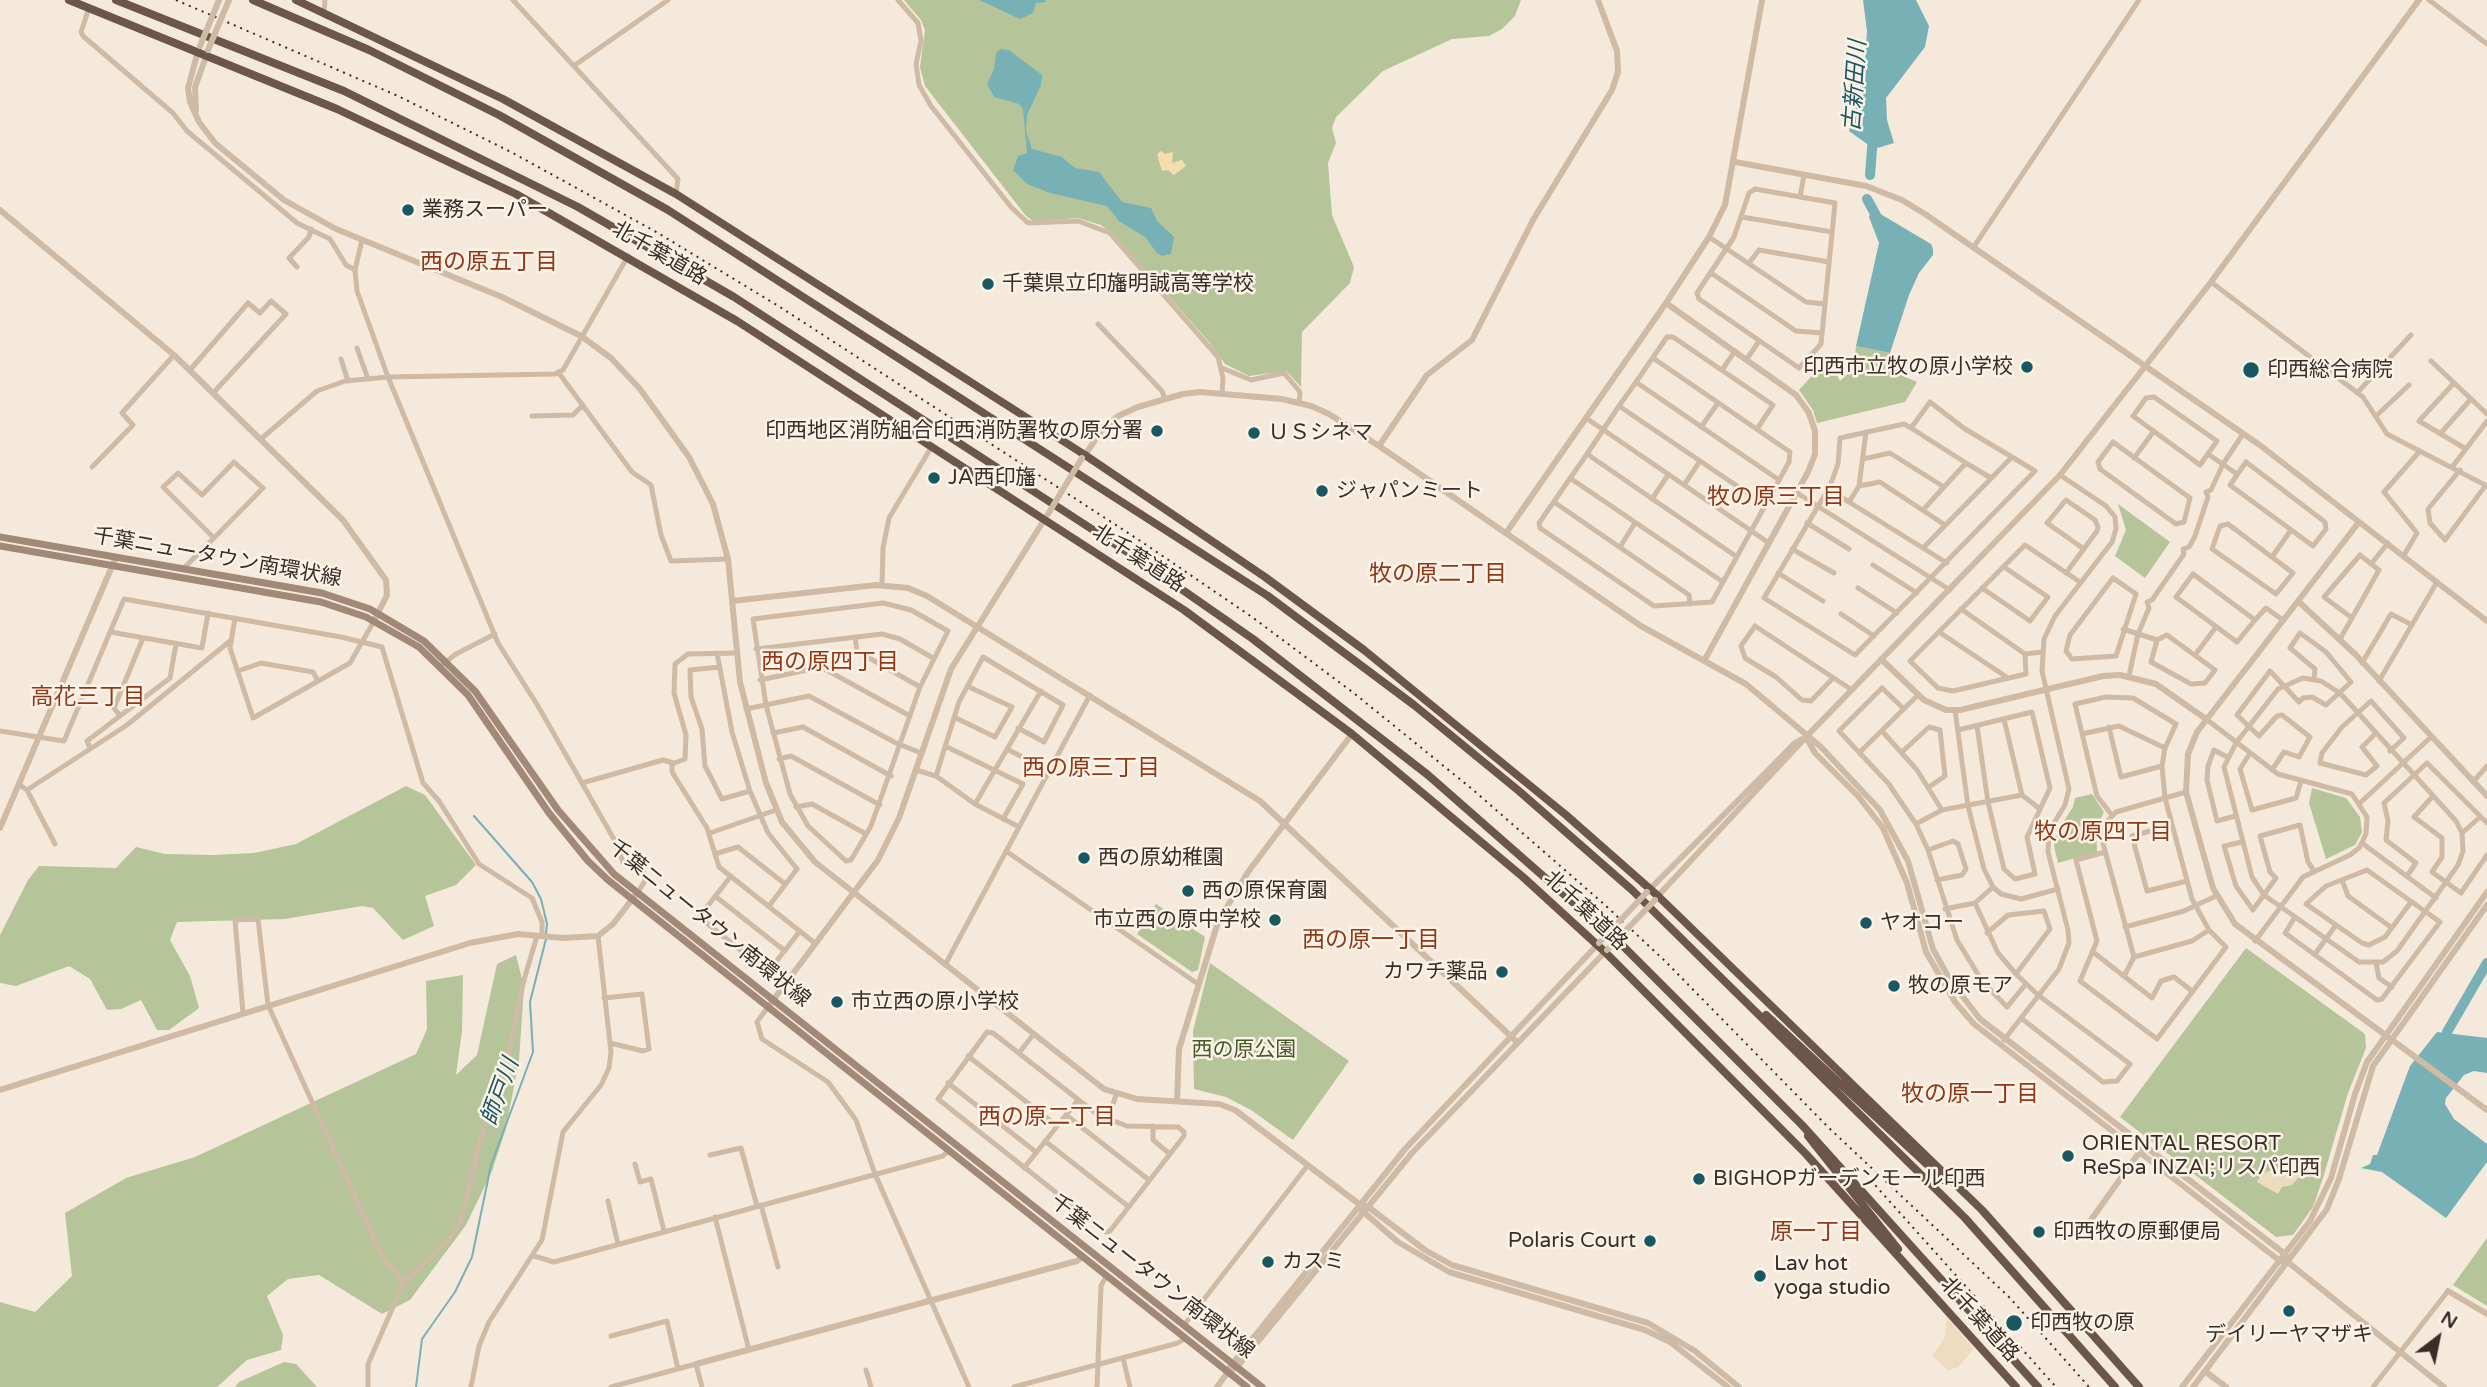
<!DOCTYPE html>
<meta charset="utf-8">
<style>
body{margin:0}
#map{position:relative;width:2487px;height:1387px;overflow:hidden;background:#f5e9db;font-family:"Varela Round",sans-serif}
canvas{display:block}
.north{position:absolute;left:2403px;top:1303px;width:70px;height:70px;-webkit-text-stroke:5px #fcf3e8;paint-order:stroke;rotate:32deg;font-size:19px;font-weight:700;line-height:28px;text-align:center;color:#392e27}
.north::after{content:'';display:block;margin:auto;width:24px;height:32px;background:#392e27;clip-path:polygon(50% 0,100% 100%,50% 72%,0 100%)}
</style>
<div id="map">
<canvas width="2487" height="1387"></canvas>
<div class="north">N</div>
</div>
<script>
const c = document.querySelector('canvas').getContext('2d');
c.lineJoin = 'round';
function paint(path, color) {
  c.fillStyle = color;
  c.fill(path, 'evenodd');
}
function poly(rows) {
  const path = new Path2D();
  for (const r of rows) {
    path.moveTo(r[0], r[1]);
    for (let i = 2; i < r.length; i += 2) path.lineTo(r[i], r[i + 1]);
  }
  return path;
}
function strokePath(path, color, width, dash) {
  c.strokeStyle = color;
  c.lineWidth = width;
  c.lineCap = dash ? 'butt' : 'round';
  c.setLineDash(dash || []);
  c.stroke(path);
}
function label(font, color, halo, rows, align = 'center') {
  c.font = font + ' "Varela Round","Noto Sans JP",sans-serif';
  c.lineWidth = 5;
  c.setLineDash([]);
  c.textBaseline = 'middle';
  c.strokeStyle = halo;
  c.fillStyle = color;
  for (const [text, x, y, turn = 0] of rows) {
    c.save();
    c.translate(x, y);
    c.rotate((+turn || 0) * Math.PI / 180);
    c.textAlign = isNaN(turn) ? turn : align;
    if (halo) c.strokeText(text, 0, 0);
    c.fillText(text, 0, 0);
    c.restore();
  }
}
const green = poly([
 [904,0,1521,0,1515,16,1502,29,1489,36,1452,39,1383,71,1336,117,1332,128,1336,143,1328,163,1332,215,1354,267,1350,283,1302,332,1301,387,1286,371,1249,376,1225,364,1210,343,1118,239,1101,225,1078,218,1033,221,1026,216,925,86,920,67,925,30,921,20],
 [1856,346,1890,353,1896,373,1917,382,1905,402,1817,423,1813,410,1799,390,1828,358,1840,381,1854,367],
 [2118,504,2170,542,2145,578,2115,556,2126,530],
 [406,786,425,795,476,865,456,885,425,896,434,926,403,940,373,908,362,906,285,919,177,922,170,940,190,976,199,1008,169,1030,157,1030,141,1000,121,1009,107,1010,90,979,69,966,16,986,0,983,0,935,28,880,39,866,116,868,136,847,165,854,213,855,254,853,296,844],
 [2312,788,2346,798,2360,817,2362,832,2355,845,2326,859,2309,803],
 [2092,794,2104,812,2096,829,2097,852,2058,863,2054,846,2058,830,2073,807,2075,798],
 [1156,904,1205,937,1198,970,1192,972,1137,934],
 [2246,948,2365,1034,2366,1048,2348,1093,2323,1178,2313,1207,2293,1235,2276,1237,2120,1117],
 [516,955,524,987,519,1060,506,1128,492,1171,466,1225,410,1300,382,1314,319,1275,288,1279,267,1296,283,1335,281,1350,247,1360,217,1387,0,1387,0,1302,35,1312,72,1276,65,1213,126,1178,195,1157,416,1054,427,1029,426,981,463,975,462,1031,456,1075,477,1055,497,964],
 [1210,963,1349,1061,1293,1140,1251,1110,1226,1097,1194,1089,1193,1031],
 [2487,1238,2487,1306,2453,1285],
 [284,1362,296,1364,317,1387,235,1387,239,1382]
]);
const sand = poly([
 [1161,151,1165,154,1173,152,1172,163,1182,160,1186,166,1174,175,1168,170,1162,171,1157,154]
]);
const plaza = poly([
 [2294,1164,2304,1171,2292,1185,2282,1187,2278,1194,2257,1182,2262,1173],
 [1947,1318,1974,1349,1958,1367,1948,1370,1932,1356,1944,1339]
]);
const water = poly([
 [979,0,1045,0,1046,2,1036,3,1033,13,1020,19],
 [1863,0,1916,0,1929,26,1925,47,1886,98,1887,120,1894,143,1874,149,1849,131,1865,64,1867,31],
 [1001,49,1009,50,1042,75,1041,85,1027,115,1026,131,1032,149,1062,157,1075,168,1099,172,1122,202,1151,208,1157,221,1174,237,1171,254,1162,256,1157,253,1145,237,1119,221,1107,206,1050,193,1027,184,1013,170,1018,156,1027,153,1023,109,1019,104,994,97,987,84,994,69,996,53],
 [1872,209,1931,244,1933,249,1933,255,1919,273,1909,295,1890,353,1856,346,1879,243,1869,217],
 [2437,1032,2487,1038,2487,1073,2474,1071,2464,1075,2446,1098,2445,1104,2454,1119,2487,1144,2487,1162,2446,1218,2382,1172,2361,1168,2370,1164,2373,1155,2377,1155,2410,1066]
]);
const stream = poly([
 [474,816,532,882,541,899,547,924,546,934],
 [416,1387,422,1339,455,1292,472,1257,491,1165,533,1052,530,1002,546,939]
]);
const river = poly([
 [1870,175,1873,136],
 [1867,199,1878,219],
 [2448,1045,2447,1032,2487,963]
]);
const minor = poly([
 [513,0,678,179,676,194],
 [898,0,918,23,921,41,916,64,919,85,931,106,1011,207,1028,223,1078,221,1110,233,1218,357,1223,378,1222,394],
 [2429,0,2487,44],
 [89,8,81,32,83,36,173,113,187,131,297,223,330,239,346,265,355,270],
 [324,12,325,0],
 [575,65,668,0],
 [1755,189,1835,203,1821,344,1799,368,1699,299,1697,293,1734,237,1749,193,1755,189],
 [1800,197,1804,175],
 [1742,217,1832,232],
 [1709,237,1806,302,1825,304],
 [362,240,355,270,357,291,388,377,498,643,538,706,615,841,623,862,644,873,645,881,637,893],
 [1973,248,2139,0],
 [1749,263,1759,250,1829,262],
 [297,267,289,258,309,237,311,229],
 [1711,273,1796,331,1822,333],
 [2211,282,2363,397,2387,434,2487,486],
 [1098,324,1162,391,1165,399],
 [357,348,368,379],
 [1653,358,1790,452,1789,462,1712,602,1654,606,1540,528,1539,523,1587,454,1619,406,1636,382,1667,337,1673,337,1773,405,1757,429],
 [341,359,348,381],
 [1747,359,1759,341],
 [2431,361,2487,414],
 [1222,368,1251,380,1284,373,1300,392,1299,403],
 [190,370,248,303,260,313,271,301,286,314,214,392],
 [1722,370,1735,351],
 [558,372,632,472,651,485,661,535,671,561,728,559],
 [1636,382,1779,480],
 [2454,383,2419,421,2466,449],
 [2357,393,2411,335],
 [2154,397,2217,441,2200,465,2133,416,2146,398,2154,397],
 [1619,406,1765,505],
 [532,416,573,415,583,405],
 [2376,416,2409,385],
 [1586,418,1769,543],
 [1701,427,1718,403],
 [1911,428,1966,463],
 [2440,434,2471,399],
 [262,438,317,391,345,381,388,377,555,374,563,370,628,256],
 [2113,442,2190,498,2184,522,2176,524,2100,469,2098,462,2113,442],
 [1587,454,1737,557],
 [2208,454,2237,474],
 [2134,458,2154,431],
 [1863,459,1890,453,1944,487,1966,463,1991,478],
 [2246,462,2325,522,2326,529,2313,546,2230,485,2246,462],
 [2453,466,2487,421],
 [92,467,133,425,122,413,174,355],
 [2460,470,2428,509,2430,523,2445,540,2486,485],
 [1570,478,1723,582],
 [1684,485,1700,461],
 [1859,486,1866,432],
 [1828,489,1849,502],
 [1797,493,1950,590],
 [1652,499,1668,475],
 [1554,502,1689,595,1690,604],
 [1923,510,1944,487],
 [1807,523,1849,549],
 [2228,524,2293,573,2276,594,2212,549,2220,526,2228,524],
 [1945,525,1880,482,1859,486,1849,502,1947,563],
 [1620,547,1635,523],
 [1923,548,2012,457,2035,471,1855,655,1764,598,1830,486,1838,464,1840,438,1904,424,1911,428,1930,402,1965,429,2012,457],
 [1792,549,1834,573],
 [2360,555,2379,570,2352,618,2324,597,2360,555],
 [2404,555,2417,533,2384,492,2420,451],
 [2272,557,2291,530],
 [2371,564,2388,543],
 [1873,565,1917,593],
 [183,569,214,538,263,488,234,462,202,495,178,473,163,487,214,538],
 [1778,573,1823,601],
 [2066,573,2097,531,2098,527,2095,520,2066,500,2047,523,2084,549],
 [2193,574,2255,620,2237,642,2176,597,2193,574],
 [2113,578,2136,594,2116,656,2072,659,2066,651,2070,635,2113,578],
 [882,585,883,548,889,518,932,446],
 [1858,588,1897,613],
 [1982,588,2030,621,2048,597,2004,567],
 [883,603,911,610,948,631,920,687,871,826,851,860,846,861,808,826,790,794,766,705,753,619,883,603],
 [1961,609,2025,654,2042,652],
 [1841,614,1874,636],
 [235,618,230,648,253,718,350,663,374,621],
 [2255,620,2266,608,2283,620],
 [2123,629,2157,640,2167,635,2215,670,2205,683,2191,684,2151,662,2157,640],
 [110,632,202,648,208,613],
 [1939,632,2008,678],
 [855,637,857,651,920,687],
 [2340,639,2352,618],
 [756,649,882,634,900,639,933,658],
 [717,653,732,732,750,791,768,833,797,869,769,906],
 [737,653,688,654,675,664,674,693,686,735,685,759,672,764,672,772,707,828,719,867,816,944],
 [2025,654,2026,674,1953,691,1938,688,1910,661,2025,545,2080,582],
 [2195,655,2216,627],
 [2362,663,2391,614,2412,625],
 [443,664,456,654,495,634],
 [720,667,690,670,691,697,702,729,705,766,722,799,750,791],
 [238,671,261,663,313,672,318,681],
 [2129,676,2138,634,2149,608,2147,602,2152,600,2184,554,2183,549,2189,547,2195,536,2208,497,2206,492,2211,490,2223,464,2243,434],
 [1833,678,1811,701,1802,700,1776,677,1745,658,1741,646,1755,626,1852,690],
 [2303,678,2321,681,2340,693,2456,821,2462,833,2463,851,2458,865,2397,951,2383,962,2359,962,2264,895,2252,877,2224,767,2236,743,2278,689,2303,678],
 [760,680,821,667,910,716],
 [2379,681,2437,582],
 [746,709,809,696,896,743,921,753],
 [1904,709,1882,688,1839,731,1888,783,1916,824,1928,850,1957,940,1982,981,2007,1007,2026,984],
 [1955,710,1968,806,1984,869,1993,887,2001,894,2021,899,2058,889],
 [120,716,114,708,143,638],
 [954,717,995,737,1012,707,967,686],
 [2004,719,2022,795,2040,809],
 [2206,719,2278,774,2352,794,2367,817,2366,834,2359,848,2350,855,2303,877,2255,941],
 [2109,727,2121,777,2162,766],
 [1958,730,2032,712,2050,788,2027,837,2035,874,2015,879,2004,869,1988,802,1977,726],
 [0,731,64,741,124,599,341,637,382,647,423,783,439,801,479,864,532,898,542,922,542,936],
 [1882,731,1917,770,1942,810],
 [773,733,803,727,891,776],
 [2082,734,2119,726,2165,748],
 [2375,734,2362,747,2377,766,2366,775,2320,763,2322,753,2342,727,2371,701,2404,738,2390,751],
 [945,746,1023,784,1003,819],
 [90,748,87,741,170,678,176,644],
 [1007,749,1049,771],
 [1860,752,1918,695],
 [1902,752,1929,727,1940,730,1945,776,1929,787],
 [2250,753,2240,769,2252,810,2296,798,2301,781],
 [2227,757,2214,750,2208,766,2207,780,2217,821,2235,816],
 [779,759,791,756,880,805],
 [916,770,936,776,975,804,1019,827],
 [2272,770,2284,752,2299,757,2310,737,2282,715,2277,716,2259,736,2237,715,2270,671,2299,702,2303,698,2312,697,2326,705,2351,682,2326,652,2300,633,2290,648,2315,669,2314,679],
 [936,776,959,702,983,657,1063,705,1044,742,1018,728],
 [2473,782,2487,766],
 [582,783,663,760,673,763],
 [20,785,27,790,55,844],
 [27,790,127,725,230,641],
 [2433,796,2414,817,2442,838,2442,857,2432,872,2461,893,2487,855],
 [2360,803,2431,737],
 [975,804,1041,691],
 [796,807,812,804,866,834],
 [1916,824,1942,810,2022,795],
 [2172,825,2132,836,2147,891,2187,881],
 [710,833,776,810],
 [2462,833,2480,817],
 [2242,842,2224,846,2236,886,2253,910,2276,878,2270,872,2260,836,2300,825,2308,862,2314,871],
 [2362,843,2436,898],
 [1928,850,1953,841,1958,844,1966,869,1962,875,1937,880],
 [1006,851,1198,984],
 [2105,852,2076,860,2097,941,2080,981,2157,1039,2226,947,2209,930,2192,899,2165,798,2162,766,2165,748,2176,724,2133,698,2106,697,2075,704,2097,796,2111,814],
 [715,854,738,847,785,884],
 [731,876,699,917,768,972,800,931],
 [2407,876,2416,863,2386,840,2388,821,2384,803,2427,763,2487,823],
 [2342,880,2348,896,2392,928],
 [715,896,785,951],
 [1975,903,1998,953,2016,974,2038,995,2130,1064,2117,1081,2103,1082,2021,1018],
 [1945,909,1975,903,1993,887],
 [2295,917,2285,933,2377,1000,2382,999,2440,922,2367,870,2326,886,2306,904,2362,943,2369,945,2385,937,2411,902],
 [2125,927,2184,911,2216,896],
 [1987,933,2008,915,2044,911,2050,929,2016,974],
 [2093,952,2152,998,2161,981,2174,977,2192,991],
 [2315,954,2336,925],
 [2134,957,2192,941,2209,930],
 [2376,963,2379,978,2392,987],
 [945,965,1090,695],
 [2124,976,2134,957,2101,836,2102,827,2116,812,2186,792],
 [604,998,642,994,649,1049,643,1051,610,1043],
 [768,1007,757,1022,762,1039,828,1082,856,1120,875,1174,969,1387],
 [243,1013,235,920,258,919,268,1005,383,1258,404,1282],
 [987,1032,993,1033,1098,1115,1127,1126,1178,1127,1184,1132,1184,1136,1110,1231,1106,1232,938,1099,987,1032],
 [2004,1040,2059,969,2069,943,2068,930,2048,852,2049,831,2065,805,2069,789,2042,671,2044,639,2055,616,2112,542,2116,529,2115,517,2106,506,2060,475],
 [1019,1053,1033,1035],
 [968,1056,1057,1126],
 [948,1083,1036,1152],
 [1066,1115,1149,1180],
 [1108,1119,1116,1095],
 [1153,1126,1153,1140,1170,1154],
 [1045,1141,1129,1207],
 [710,1155,741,1148,757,1206],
 [635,1164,640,1182,651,1179,664,1231],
 [1024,1168,1078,1100],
 [608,1201,618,1244],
 [761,1205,778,1267],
 [715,1217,749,1350],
 [534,1256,554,1262,943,1156,949,1150],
 [1184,1325,1308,1165],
 [611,1336,667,1321,678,1369],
 [1123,1358,1130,1387],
 [866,1370,871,1387],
 [368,1387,368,1364,404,1282,449,1239,461,1221,484,1126,501,1089,524,980,537,936],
 [471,1387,479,1346,489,1322,542,1240,563,1132,601,1085,609,1068,611,1052,598,936],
 [611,1387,696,1364,702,1387],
 [1014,1387,1178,1343,1186,1338],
 [1097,1387,1101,1286,1107,1275],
 [2373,1387,2448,1291]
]);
const tertiary = poly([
 [198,51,188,88,190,102,199,122,215,143,284,200,336,229,502,297,581,336,611,358,640,389,689,457,713,504,728,559,740,682,766,783,782,822,815,862,1104,1089,1137,1099,1219,1104,1235,1110,1359,1204,1367,1206,1425,1250,1452,1265,1648,1323,1695,1351,1739,1387],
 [196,111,195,87,207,54],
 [1735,162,1866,186,1902,200,1925,214,2261,446,2487,621],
 [0,210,174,355,343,520,386,580,387,595,374,621],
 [1666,303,1796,395,1809,413,1815,431,1815,454,1808,472,1704,661],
 [1379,446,1427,375,1472,340,1533,220,1612,90,1618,72,1617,51,1598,0],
 [1083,458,1101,431,1118,416,1138,407,1183,394,1200,392,1282,399,1311,406,1329,414,1379,446,1641,626,1746,684,1821,747,1880,810,1908,861,1933,949,1950,980,1980,1019,2285,1254,2289,1263],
 [2359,522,2197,732,2188,754,2186,792,2213,888,2235,924,2487,1110],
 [1506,533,1666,303,1709,237,1725,205,1762,0],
 [732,601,876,585,908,588,927,596,1260,801,1517,1042],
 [2298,601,2356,655,2487,796],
 [1881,659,1924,700,1946,710,1960,710,2103,676,2120,675,2156,684,2206,719],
 [1807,739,1815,753,1858,796,1883,828,1907,883,1926,952,1955,1002,1974,1024,2280,1261,2289,1263,2444,1387],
 [0,828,116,557],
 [1647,892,1795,743,1804,738],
 [1656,898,1806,737,2060,475,2211,282,2419,0],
 [771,1003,878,860,899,818,951,669,1046,517],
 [0,1090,470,943,518,934,563,938,598,936,613,924,637,893],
 [1177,1101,1179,1049,1218,922,1248,872,1352,734],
 [1360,1209,1398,1242,1449,1272,1645,1330,1670,1342,1728,1387],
 [2088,1224,2141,1150],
 [2448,1291,2487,1314],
 [696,1364,1077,1261,1083,1256],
 [1230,1367,1405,1149,1599,943],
 [2206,1372,2226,1387],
 [1217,1387,1228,1372,1237,1367,1412,1153,1606,951],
 [2182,1387,2310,1221,2331,1178,2355,1094,2367,1062,2487,892],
 [2193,1387,2327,1209,2339,1179,2373,1066,2487,905]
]);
const secondary = poly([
 [0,537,322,593,370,609,424,641,475,691,558,810,614,874,1262,1387],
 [0,546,321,602,366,617,419,647,468,695,549,813,588,861,608,880,1247,1387]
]);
const trunk = poly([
 [69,0,337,109,516,194,737,321,1184,610,1352,734,1523,877,1605,952,1806,1154,2016,1387],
 [116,0,344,91,578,207,734,297,1141,561,1253,639,1428,775,1625,948,1802,1125,2038,1387],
 [253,0,369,50,499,115,668,210,1268,596,1414,705,1519,791,1632,890,1965,1218,2115,1387],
 [296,0,503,99,676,194,1085,455,1265,577,1364,650,1566,815,1658,896,1982,1210,2139,1387],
 [1766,1015,1944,1180],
 [1808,1136,1898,1249]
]);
const rail = poly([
 [176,0,398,96,511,152,658,233,780,307,1142,542,1252,617,1355,694,1472,789,1605,905,1665,961,1829,1128,2010,1298,2089,1387],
 [1866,1175,2056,1387]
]);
const tertiaryBridge = poly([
 [200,46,219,0],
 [208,50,229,0],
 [1048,514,1082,458],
 [1599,943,1647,892],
 [1607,950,1655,900]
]);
const markers = [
 [408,210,7,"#185860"],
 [988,284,7,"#185860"],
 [2027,367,7,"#185860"],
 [2251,370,9,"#185860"],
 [1157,431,7,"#185860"],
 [1254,433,7,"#185860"],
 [934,478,7,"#185860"],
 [1322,491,7,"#185860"],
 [1084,858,7,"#185860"],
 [1188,891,7,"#185860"],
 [1275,920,7,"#185860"],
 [1866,923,7,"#185860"],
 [1502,972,7,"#185860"],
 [1894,986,7,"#185860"],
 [837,1002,7,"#185860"],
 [2068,1156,7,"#185860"],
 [1699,1179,7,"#185860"],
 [2039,1232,7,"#185860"],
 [1650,1241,7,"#185860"],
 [1268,1262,7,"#185860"],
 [1760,1276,7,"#185860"],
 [2289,1311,7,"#185860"],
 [2014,1323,9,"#185860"]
];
const poiNames = [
 ["業務スーパー",422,210],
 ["千葉県立印旛明誠高等学校",1002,284],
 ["印西市立牧の原小学校",2013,367,"right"],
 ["印西総合病院",2267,370],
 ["印西地区消防組合印西消防署牧の原分署",1143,431,"right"],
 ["ＵＳシネマ",1268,433],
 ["JA西印旛",948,478],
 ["ジャパンミート",1336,491],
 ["西の原幼稚園",1098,858],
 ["西の原保育園",1202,891],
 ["市立西の原中学校",1261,920,"right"],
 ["ヤオコー",1880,923],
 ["カワチ薬品",1488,972,"right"],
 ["牧の原モア",1908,986],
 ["市立西の原小学校",851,1002],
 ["ORIENTAL RESORT",2082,1144],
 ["ReSpa INZAI;リスパ印西",2082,1168],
 ["BIGHOPガーデンモール印西",1713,1179],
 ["印西牧の原郵便局",2053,1232],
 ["Polaris Court",1636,1241,"right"],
 ["カスミ",1282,1262],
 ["Lav hot",1774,1264],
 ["yoga studio",1774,1288],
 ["印西牧の原",2030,1323],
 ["デイリーヤマザキ",2289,1335,"center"]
];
const streetNames = [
 ["北千葉道路",659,254,30],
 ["千葉ニュータウン南環状線",217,558,10],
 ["北千葉道路",1138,559,33],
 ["北千葉道路",1585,911,43],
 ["千葉ニュータウン南環状線",709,924,39],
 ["千葉ニュータウン南環状線",1152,1277,38],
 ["北千葉道路",1979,1320,48]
];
const parkNames = [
 ["西の原公園",1244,1050]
];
const waterNames = [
 ["古新田川",1856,86,-86],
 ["師戸川",501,1092,-70]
];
const neighbourhoodNames = [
 ["西の原五丁目",489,263],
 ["牧の原三丁目",1776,498],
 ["牧の原二丁目",1438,575],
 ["西の原四丁目",830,663],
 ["高花三丁目",88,698],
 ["西の原三丁目",1091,769],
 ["牧の原四丁目",2103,833],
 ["西の原一丁目",1371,941],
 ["牧の原一丁目",1970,1095],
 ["西の原二丁目",1047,1118],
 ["原一丁目",1816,1233]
];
paint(green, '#b5c599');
paint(sand, '#f4deae');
paint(plaza, '#eedcc0');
paint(water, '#77b0b5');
strokePath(stream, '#77b0b5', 2);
strokePath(river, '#77b0b5', 10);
strokePath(minor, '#cebaa5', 5);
strokePath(tertiary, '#cebaa5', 6);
strokePath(secondary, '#a28876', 7);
strokePath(trunk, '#6c564a', 8);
strokePath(rail, '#392e27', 2, [2, 5]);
strokePath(tertiaryBridge, '#cebaa5', 6);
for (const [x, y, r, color] of markers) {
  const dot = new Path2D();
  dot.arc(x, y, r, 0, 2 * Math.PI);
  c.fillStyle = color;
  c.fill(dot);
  strokePath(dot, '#fcf3e8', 2.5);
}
label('21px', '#392e27', '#fcf3e8', poiNames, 'left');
label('21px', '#392e27', '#fcf3e8', streetNames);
label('21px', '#465a28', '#fcf3e8', parkNames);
label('italic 23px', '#185860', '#fcf3e8', waterNames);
label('23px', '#913917', '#fcf3e8', neighbourhoodNames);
</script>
